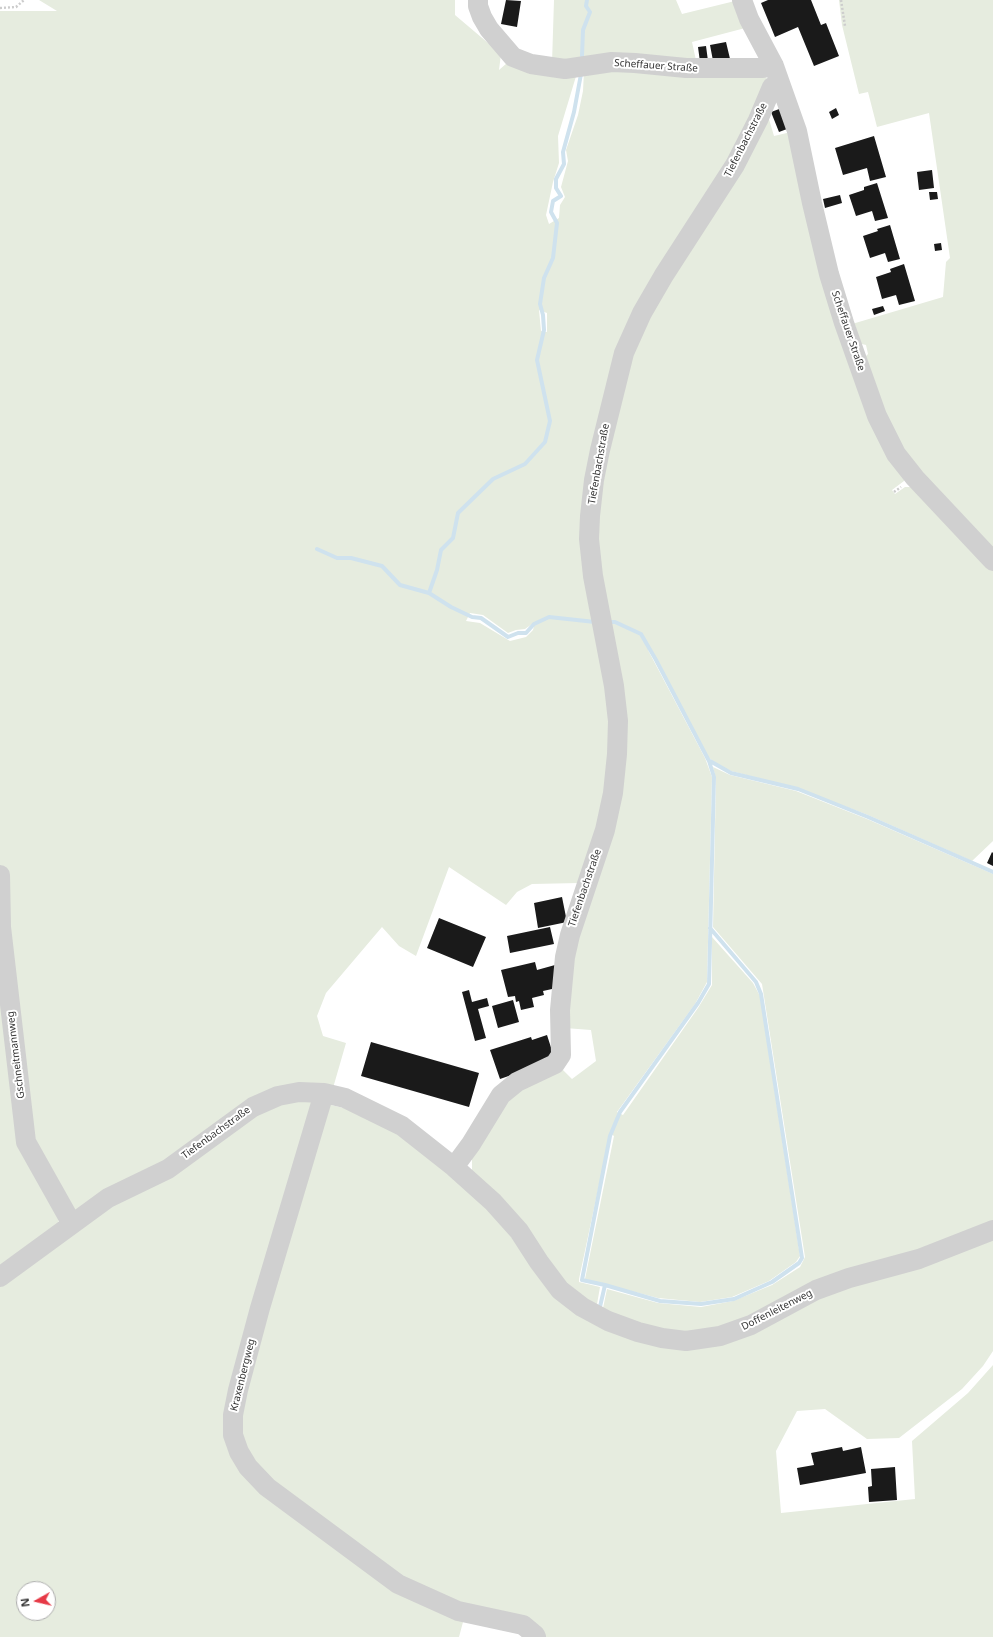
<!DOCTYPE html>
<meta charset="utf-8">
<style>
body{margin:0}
#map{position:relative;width:993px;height:1637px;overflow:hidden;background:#fff;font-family:"Noto Sans",sans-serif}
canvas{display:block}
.north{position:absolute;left:16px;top:1581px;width:40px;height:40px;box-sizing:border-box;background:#fff;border:1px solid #adadad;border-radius:50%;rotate:262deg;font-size:11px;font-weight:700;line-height:16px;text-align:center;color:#333}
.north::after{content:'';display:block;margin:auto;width:14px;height:18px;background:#e63946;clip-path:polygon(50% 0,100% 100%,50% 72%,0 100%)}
</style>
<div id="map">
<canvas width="993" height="1637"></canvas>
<div class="north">N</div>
</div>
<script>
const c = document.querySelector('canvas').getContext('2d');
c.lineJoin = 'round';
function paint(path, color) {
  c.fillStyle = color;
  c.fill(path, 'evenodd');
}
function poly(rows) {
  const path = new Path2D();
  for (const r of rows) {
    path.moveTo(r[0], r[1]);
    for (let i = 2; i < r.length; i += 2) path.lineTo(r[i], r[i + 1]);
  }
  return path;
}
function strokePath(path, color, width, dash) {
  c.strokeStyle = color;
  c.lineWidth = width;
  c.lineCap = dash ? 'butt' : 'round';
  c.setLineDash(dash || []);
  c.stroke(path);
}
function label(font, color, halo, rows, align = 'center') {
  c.font = font + ' "Noto Sans",sans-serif';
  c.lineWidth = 4;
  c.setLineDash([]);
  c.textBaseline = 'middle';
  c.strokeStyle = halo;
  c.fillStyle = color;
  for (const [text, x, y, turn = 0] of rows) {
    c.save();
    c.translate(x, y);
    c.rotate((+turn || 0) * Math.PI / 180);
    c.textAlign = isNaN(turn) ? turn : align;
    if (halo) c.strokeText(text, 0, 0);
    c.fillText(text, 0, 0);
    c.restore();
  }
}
const green = poly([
 [39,0,455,0,455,15,501,54,499,70,507,63,577,73,558,136,559,163,553,182,546,215,549,224,559,218,560,205,565,197,561,187,568,161,566,150,578,115,583,91,584,71,762,73,769,81,761,106,660,274,592,476,611,684,609,790,579,883,532,884,517,892,506,905,449,867,416,956,399,946,382,927,326,993,317,1016,323,1036,346,1043,333,1088,311,1086,176,1159,74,1211,60,1207,58,1228,0,1269,0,11,57,11],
 [539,310,547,313,547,332,541,331],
 [470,613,483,615,508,633,516,630,525,629,535,622,533,630,526,637,510,641,480,623,466,621],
 [554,0,676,0,682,14,739,0,749,27,692,42,697,65,552,63],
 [839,0,993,0,993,554,892,437,863,359,868,354,866,345,858,343,852,324,943,297,946,262,950,258,929,113,877,127,868,92,859,94,842,25],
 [766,109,774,136,791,132,904,473,904,481,892,490,895,494,905,487,911,487,993,567,993,841,972,861,868,815,797,788,731,771,720,766,709,758,652,650,648,650,705,758,712,777,707,982,695,1004,617,1112,623,1115,698,1008,712,985,712,937,753,983,760,996,800,1256,796,1262,769,1281,732,1297,700,1302,658,1298,585,1279,614,1136,610,1133,579,1279,579,1282,600,1287,596,1310,581,1301,472,1171,472,1158,505,1099,560,1067,572,1079,596,1061,591,1030,565,1028,571,952,616,797,593,537,628,351],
 [713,767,730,775,796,791,867,819,993,874,993,1225,754,1320,688,1337,602,1313,607,1289,658,1303,701,1307,733,1301,772,1285,800,1267,805,1257,762,984,713,927,716,779],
 [314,1097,236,1420,327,1104,373,1115,466,1181,547,1281,657,1343,793,1308,993,1233,993,1351,983,1366,962,1389,899,1438,867,1439,825,1409,797,1411,776,1451,781,1513,915,1499,912,1441,968,1393,993,1365,993,1637,539,1637,467,1607,459,1637,0,1637,0,1282,65,1237,264,1107],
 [24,1589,48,1589,48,1613,24,1613]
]);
const stream = poly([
 [582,56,583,30,590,12,586,6,587,0],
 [317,549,337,558,351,558,382,566,400,585,429,593,451,607,472,617,481,618,508,637,518,633,526,633,534,624,549,617,595,622],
 [429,593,437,570,441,550,453,538,458,513,493,479,525,464,545,442,550,421,537,360,544,330,543,315,540,304,544,278,553,258,557,223,551,212,553,201,561,196,556,188,556,179,564,164,563,152,574,112,581,74],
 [710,761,731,773,798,789,868,817,993,872],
 [605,1285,660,1301,701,1304,734,1299,772,1282,799,1263,802,1258,761,994,756,982,710,928],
 [599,1311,605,1285,582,1280,610,1136,620,1112,698,1003,709,984,714,777,709,761,656,660,641,634,615,622,608,622]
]);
const building = poly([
 [506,0,521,1,517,27,501,24],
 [768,0,811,0,821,25,826,23,839,56,814,66,798,27,775,37,761,3],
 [726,42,731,63,714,66,710,45],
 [706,46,708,61,700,62,698,47],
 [782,108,787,129,779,132,771,112],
 [836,108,839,115,832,119,829,112],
 [874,136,886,177,870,181,867,168,843,175,835,148],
 [932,170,934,188,919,190,917,172],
 [877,183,888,218,875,221,872,211,856,216,849,195,864,190,864,187],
 [929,192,937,192,938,199,930,200],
 [840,195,842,203,825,208,823,199],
 [890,225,900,259,888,262,885,253,870,258,863,236,878,231,877,229],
 [941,243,942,250,935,251,934,244],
 [904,264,915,301,899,305,896,295,882,299,876,277,891,272,890,269],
 [883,306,885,311,874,315,872,309],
 [992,852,993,853,993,866,987,863],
 [562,897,567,922,538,928,534,903],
 [439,918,486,937,473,967,427,948],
 [550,927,554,944,510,953,507,936],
 [535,962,537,970,555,965,561,987,543,991,544,995,532,998,534,1007,521,1010,519,1001,516,1002,515,996,508,997,501,970],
 [469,990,472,1002,487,998,489,1006,478,1009,486,1038,475,1041,462,992],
 [513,1000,519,1022,498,1028,492,1006],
 [547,1035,555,1060,500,1079,490,1050,531,1037,532,1040],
 [371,1042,479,1073,469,1107,361,1076],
 [842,1447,843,1451,861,1447,866,1473,800,1485,797,1468,814,1465,811,1453],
 [895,1467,897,1500,869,1502,868,1487,872,1486,871,1469]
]);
const path = poly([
 [841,0,845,26],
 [0,8,16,7,24,0],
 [894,492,901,487]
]);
const minor = poly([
 [478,0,478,6,482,17,489,29,513,57,531,64,565,69,612,62,635,63,686,68,763,68,774,66],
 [742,0,749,19,774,66,797,131,812,203,829,274,844,323,877,416,896,454,915,478,993,561],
 [0,875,1,927,26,1142,72,1224],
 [324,1093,260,1308,238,1390,233,1415,233,1435,239,1452,248,1467,267,1487,398,1584,458,1611,523,1625,535,1635,536,1637],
 [454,1167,471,1144,501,1095,517,1082,555,1064,561,1055,560,1010,565,957,570,935,605,830,613,793,617,754,618,721,614,686,593,576,589,539,590,516,594,480,600,450,624,353,642,313,664,275,735,165,758,120,772,87,780,83],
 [0,1277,108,1198,168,1169,253,1107,278,1096,299,1092,324,1093,345,1098,402,1126,454,1167,493,1202,519,1231,539,1262,560,1290,582,1307,608,1321,638,1332,662,1338,686,1341,720,1336,751,1325,816,1290,849,1278,919,1259,993,1230]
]);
const streetNames = [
 ["Scheffauer Straße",656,66,4],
 ["Tiefenbachstraße",746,140,-63],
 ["Scheffauer Straße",848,331,71],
 ["Tiefenbachstraße",599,464,-80],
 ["Tiefenbachstraße",585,888,-71],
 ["Gschneitmannweg",16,1055,-97],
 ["Tiefenbachstraße",216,1133,-36],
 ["Doffenleitenweg",777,1310,-27],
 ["Kraxenbergweg",243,1375,-76]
];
paint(green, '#e6ecdf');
strokePath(stream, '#cfe2ee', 4);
paint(building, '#1a1a1a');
strokePath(path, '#cdcdcd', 2.5, [2, 2]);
strokePath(minor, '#d0d0d0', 20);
label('10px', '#333', '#fff', streetNames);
</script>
